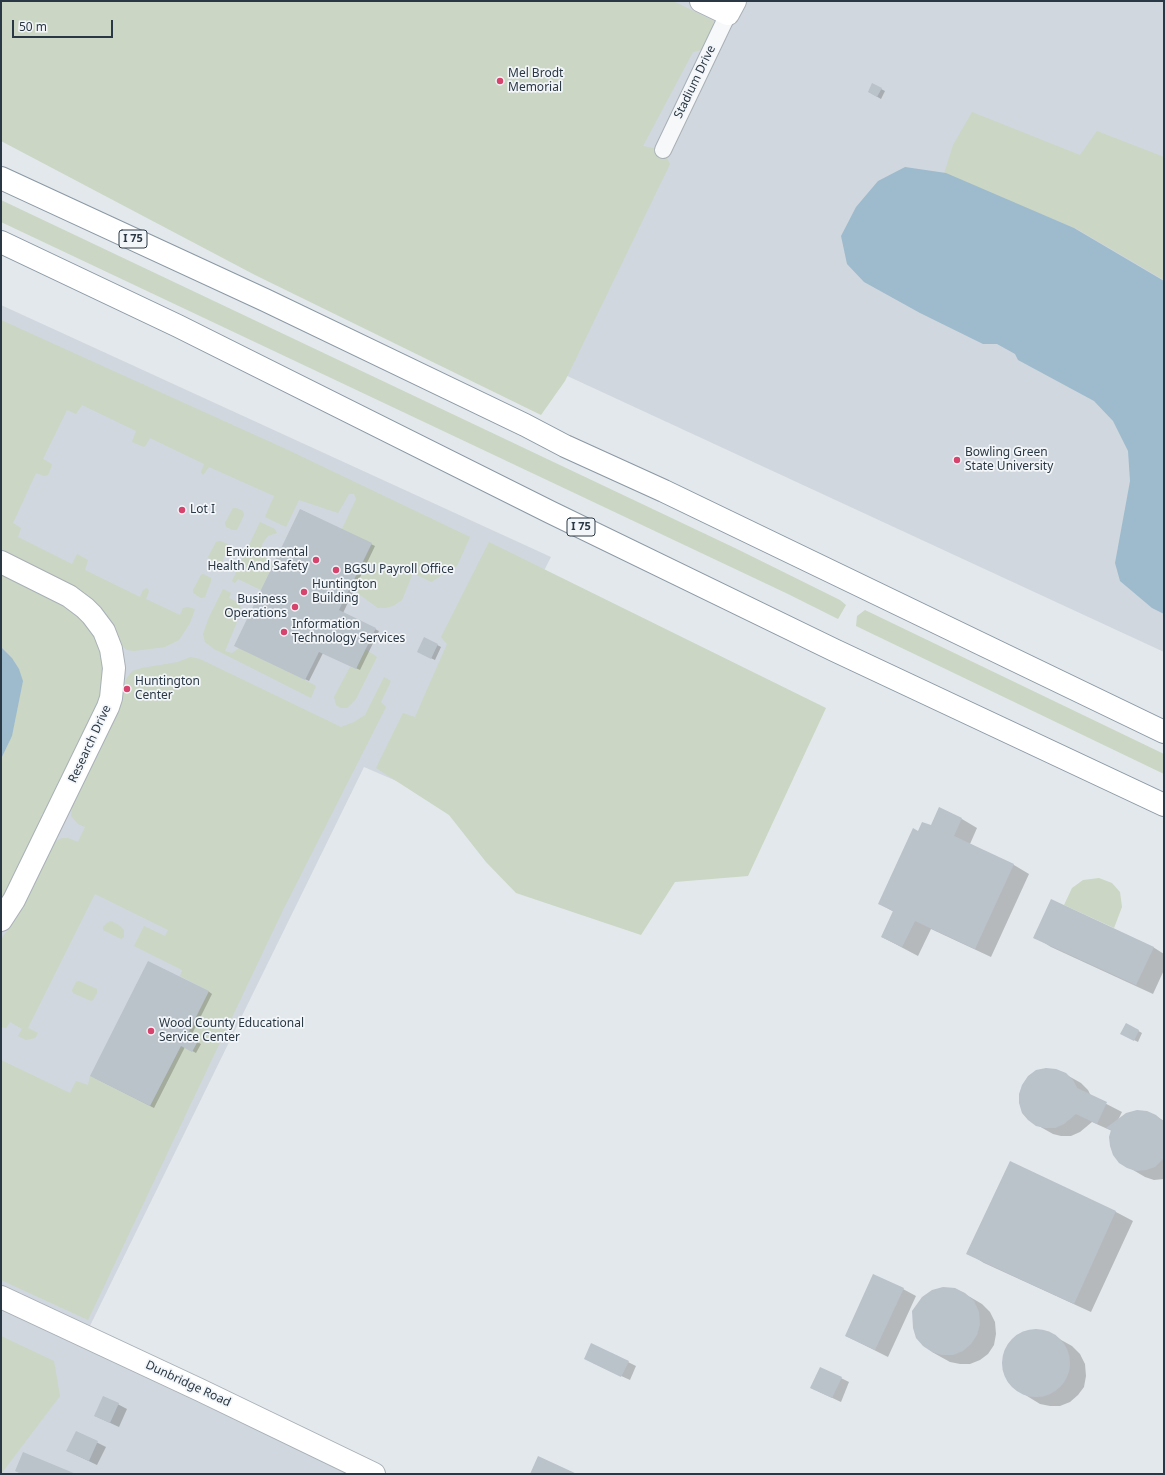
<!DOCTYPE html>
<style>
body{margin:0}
#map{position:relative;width:1165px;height:1475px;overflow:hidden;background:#e3e8ec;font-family:"Noto Sans",sans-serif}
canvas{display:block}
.frame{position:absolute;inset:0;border:2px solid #2a3845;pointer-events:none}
.scale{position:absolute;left:12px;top:20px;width:101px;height:18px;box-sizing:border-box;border:2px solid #2a3845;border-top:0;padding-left:5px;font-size:12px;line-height:14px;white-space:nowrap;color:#2a3845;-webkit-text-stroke:3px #f3f6f9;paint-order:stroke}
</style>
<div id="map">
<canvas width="1165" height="1475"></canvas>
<div class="frame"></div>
<div class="scale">50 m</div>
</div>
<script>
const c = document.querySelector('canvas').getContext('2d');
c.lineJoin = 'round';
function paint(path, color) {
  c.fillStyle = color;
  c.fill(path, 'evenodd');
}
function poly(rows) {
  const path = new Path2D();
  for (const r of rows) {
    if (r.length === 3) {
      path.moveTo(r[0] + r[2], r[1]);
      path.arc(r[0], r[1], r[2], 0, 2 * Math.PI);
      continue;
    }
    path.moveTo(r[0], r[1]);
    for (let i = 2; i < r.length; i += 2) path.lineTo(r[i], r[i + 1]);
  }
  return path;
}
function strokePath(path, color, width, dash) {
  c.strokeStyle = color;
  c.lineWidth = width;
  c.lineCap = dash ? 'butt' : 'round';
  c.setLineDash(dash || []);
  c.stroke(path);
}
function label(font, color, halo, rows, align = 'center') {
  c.font = font + ' "Noto Sans",sans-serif';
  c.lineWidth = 3.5;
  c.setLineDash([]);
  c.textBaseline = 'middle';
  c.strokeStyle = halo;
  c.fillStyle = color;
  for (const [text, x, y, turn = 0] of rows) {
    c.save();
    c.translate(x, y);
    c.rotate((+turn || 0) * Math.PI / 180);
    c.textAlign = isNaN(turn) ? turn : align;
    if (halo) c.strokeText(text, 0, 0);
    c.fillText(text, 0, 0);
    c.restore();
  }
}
const built = poly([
 [1,1,1164,1,1164,652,336,269],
 [1,305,551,557,429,795,364,767,85,1336,374,1474,1,1474]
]);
const green = poly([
 [1,1,673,1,714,21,705,49,693,52,643,146,663,150,670,164,565,381,541,415,255,275,1,141],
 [972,112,1080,155,1097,131,1164,157,1164,280,1077,229,944,174,953,145],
 [1,200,737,549,840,600,846,605,838,619,788,594,1,222],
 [1,320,288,450,470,537,457,566,431,582,413,573,402,600,393,606,385,608,378,608,360,595,352,585,372,544,342,529,356,499,354,494,349,494,338,513,299,500,286,527,265,517,274,496,209,467,203,475,201,472,204,464,150,438,146,445,144,447,132,442,136,431,82,405,76,414,67,410,43,459,50,463,52,465,48,475,44,476,36,473,13,523,21,528,18,537,72,564,77,554,88,560,85,570,140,597,143,590,147,588,149,591,146,599,180,615,183,608,188,607,195,609,190,623,179,640,165,647,134,651,127,650,1,553],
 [233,508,236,508,243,511,244,515,237,530,233,530,226,527,225,523],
 [260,522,275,529,277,533,268,536,262,544,263,554,269,561,274,563,261,590,238,579,235,583,232,581],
 [220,541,228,544,228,548,222,562,217,564,210,560,208,557,216,542],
 [489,542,826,708,748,876,675,882,641,935,516,893,486,862,449,815,376,768,403,713,415,717,447,644,441,637],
 [1,573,73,608,93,628,104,654,105,685,93,719,47,813,44,813,41,814,44,820,1,906,1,759,12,736,12,658,1,647],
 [203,574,211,578,211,581,205,597,201,598,193,593,193,590,201,575],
 [223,589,231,593,229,598,240,603,241,612,225,651,232,653,239,648,305,680,316,686,311,698,214,649,205,642,203,634,209,617],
 [865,610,1164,754,1164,774,856,626,857,616],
 [365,649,377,657,356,699,347,708,341,708,336,705,334,697,350,667,356,669],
 [190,657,200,659,341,727,354,722,365,715,384,677,391,681,381,702,386,707,283,910,88,1320,1,1280,1,1060,70,1093,76,1081,88,1085,90,1076,150,1106,181,1046,192,1051,197,1041,187,1035,209,991,180,976,182,970,134,946,144,926,165,936,168,930,95,894,28,1028,38,1033,35,1038,26,1040,18,1036,22,1029,10,1022,6,1028,1,1027,1,939,12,924,54,842,62,838,68,838,78,842,85,827,78,824,71,816,72,804,118,709,126,679,132,671,142,668,178,662],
 [1099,878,1112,883,1120,892,1122,907,1114,928,1064,905,1072,888,1083,880],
 [111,921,119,925,124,930,124,937,121,939,103,930,103,927,107,923],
 [79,981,97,989,97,993,93,1000,91,1001,73,993,72,990,76,982],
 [1,1336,54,1361,60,1396,1,1474]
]);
const water = poly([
 [905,167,946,173,1074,228,1164,281,1164,614,1152,608,1120,581,1115,563,1130,481,1128,451,1113,421,1094,401,1018,360,1015,354,997,344,983,344,920,313,864,282,847,264,841,236,856,207,878,181],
 [1,647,12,658,19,669,23,681,12,736,1,759]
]);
const shadow = poly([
 [873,85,885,91,881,99,869,92],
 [301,510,375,546,343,613,379,631,360,670,323,653,309,681,239,647],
 [424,638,441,647,435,660,422,654],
 [962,819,977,828,970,844,1014,865,1029,874,991,957,931,929,918,956,882,937,894,912,880,904,918,832,931,827],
 [1035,937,1153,947,1164,954,1164,970,1153,994,1051,947],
 [208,991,212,994,190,1038,201,1044,196,1053,185,1047,154,1108,95,1078],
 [1126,1024,1142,1033,1138,1042,1122,1034],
 [1065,1074,1081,1083,1088,1090,1091,1096,1122,1112,1118,1120,1156,1116,1164,1121,1164,1179,1154,1180,1145,1177,1128,1167,1112,1131,1092,1122,1080,1132,1071,1136,1061,1136,1053,1134,1037,1125],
 [1010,1163,1116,1212,1133,1221,1091,1312,984,1263,968,1253],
 [903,1289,916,1296,888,1357,846,1336],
 [965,1294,982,1304,990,1312,995,1322,996,1334,994,1345,988,1354,980,1360,970,1364,960,1364,950,1362,932,1352],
 [1033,1331,1044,1331,1054,1336,1072,1346,1080,1354,1085,1364,1086,1376,1084,1387,1078,1395,1070,1402,1060,1406,1050,1406,1040,1404,1014,1388,1007,1380,1004,1370,1003,1360,1006,1350,1012,1341,1021,1334],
 [628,1362,636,1366,630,1380,593,1363],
 [841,1378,849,1382,841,1402,811,1388],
 [104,1397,127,1409,119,1427,95,1416],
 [76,1432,106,1447,97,1465,76,1455]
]);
const building = poly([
 [872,83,882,88,877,97,868,92],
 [300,509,372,543,339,610,376,628,356,669,319,652,305,680,234,646],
 [424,637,438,644,431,659,417,652],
 [939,807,962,818,954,836,1014,864,975,949,915,921,902,947,881,937,893,911,878,904,913,828,918,831,922,822,931,825],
 [1051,899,1154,947,1136,985,1033,938],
 [148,961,209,991,187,1035,198,1041,192,1052,181,1046,150,1106,90,1076],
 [1126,1023,1139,1030,1134,1041,1120,1034],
 [1046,1068,1056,1069,1066,1073,1073,1080,1077,1088,1107,1102,1097,1124,1076,1114,1064,1124,1055,1128,1045,1128,1036,1126,1028,1120,1022,1113,1019,1103,1019,1094,1022,1085,1028,1076,1036,1070],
 [1137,1110,1147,1111,1156,1115,1164,1122,1164,1158,1155,1167,1146,1170,1136,1171,1127,1168,1119,1163,1113,1155,1110,1146,1109,1137,1111,1130,1106,1128,1126,1113],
 [1010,1161,1116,1211,1074,1304,966,1254],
 [873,1274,904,1288,875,1350,845,1336],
 [943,1287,955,1288,965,1293,974,1301,979,1312,980,1324,977,1335,971,1344,963,1351,953,1355,942,1355,932,1352,923,1346,916,1338,913,1328,912,1311,922,1297,932,1290],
 [1036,1363,34],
 [591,1343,629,1361,621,1377,584,1359],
 [820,1367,842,1377,832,1398,810,1388],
 [103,1396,119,1403,110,1423,94,1416],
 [76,1431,98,1441,89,1461,66,1451],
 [23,1452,76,1474,21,1474,15,1471],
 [538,1456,577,1474,530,1474]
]);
const street = poly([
 [663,150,728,14]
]);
const secondary = poly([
 [701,1,728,14,735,1],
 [1,562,69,596,85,608,92,615,104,631,111,649,114,668,111,698,108,707,32,863,14,900,1,920],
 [1,1297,200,1390,374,1474]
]);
const highway = poly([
 [1,178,265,300,525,425,565,446,664,491,1164,732],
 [1,242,178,326,550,512,834,650,1164,805]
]);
const markers = [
 [500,81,4,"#d6446e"],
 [957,460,4,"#d6446e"],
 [182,510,4,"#d6446e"],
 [316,560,4,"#d6446e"],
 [336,570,4,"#d6446e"],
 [304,592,4,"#d6446e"],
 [295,607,4,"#d6446e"],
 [284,632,4,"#d6446e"],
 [127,689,4,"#d6446e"],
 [151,1031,4,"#d6446e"]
];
const shields = [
 [133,239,28],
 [581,527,28]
];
const shieldNames = [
 ["I 75",133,239],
 ["I 75",581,527]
];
const poiNames = [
 ["Mel Brodt",508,74],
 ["Memorial",508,88],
 ["Bowling Green",965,453],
 ["State University",965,467],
 ["Lot I",190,510],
 ["Environmental",308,553,"right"],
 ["Health And Safety",308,567,"right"],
 ["BGSU Payroll Office",344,570],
 ["Huntington",312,585],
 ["Building",312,599],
 ["Business",287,600,"right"],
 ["Operations",287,614,"right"],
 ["Information",292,625],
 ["Technology Services",292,639],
 ["Huntington",135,682],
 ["Center",135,696],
 ["Wood County Educational",159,1024],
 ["Service Center",159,1038]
];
const streetNames = [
 ["Stadium Drive",695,82,-64],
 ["Research Drive",90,744,-65],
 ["Dunbridge Road",188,1384,25]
];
paint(built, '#d1d7de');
paint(green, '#cbd6c4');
paint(water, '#9dbbcd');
paint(shadow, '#0003');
paint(building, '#bac2ca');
strokePath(street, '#a8b0b7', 18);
strokePath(secondary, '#a8b0b7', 24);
strokePath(highway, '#8a98a4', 24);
strokePath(street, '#f6f8fa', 16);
strokePath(secondary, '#fff', 22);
strokePath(highway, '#fff', 22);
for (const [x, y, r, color] of markers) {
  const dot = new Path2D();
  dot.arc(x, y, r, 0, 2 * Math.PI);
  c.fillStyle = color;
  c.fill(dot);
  strokePath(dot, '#f3f6f9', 1.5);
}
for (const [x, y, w] of shields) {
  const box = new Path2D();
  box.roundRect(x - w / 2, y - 9, w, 18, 3);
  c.fillStyle = '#f3f6f9';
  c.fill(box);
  strokePath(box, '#2a3845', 1);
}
label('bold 11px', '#2a3845', null, shieldNames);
label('12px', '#2a3845', '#f3f6f9', poiNames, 'left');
label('12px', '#2a3845', '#f3f6f9', streetNames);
</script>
